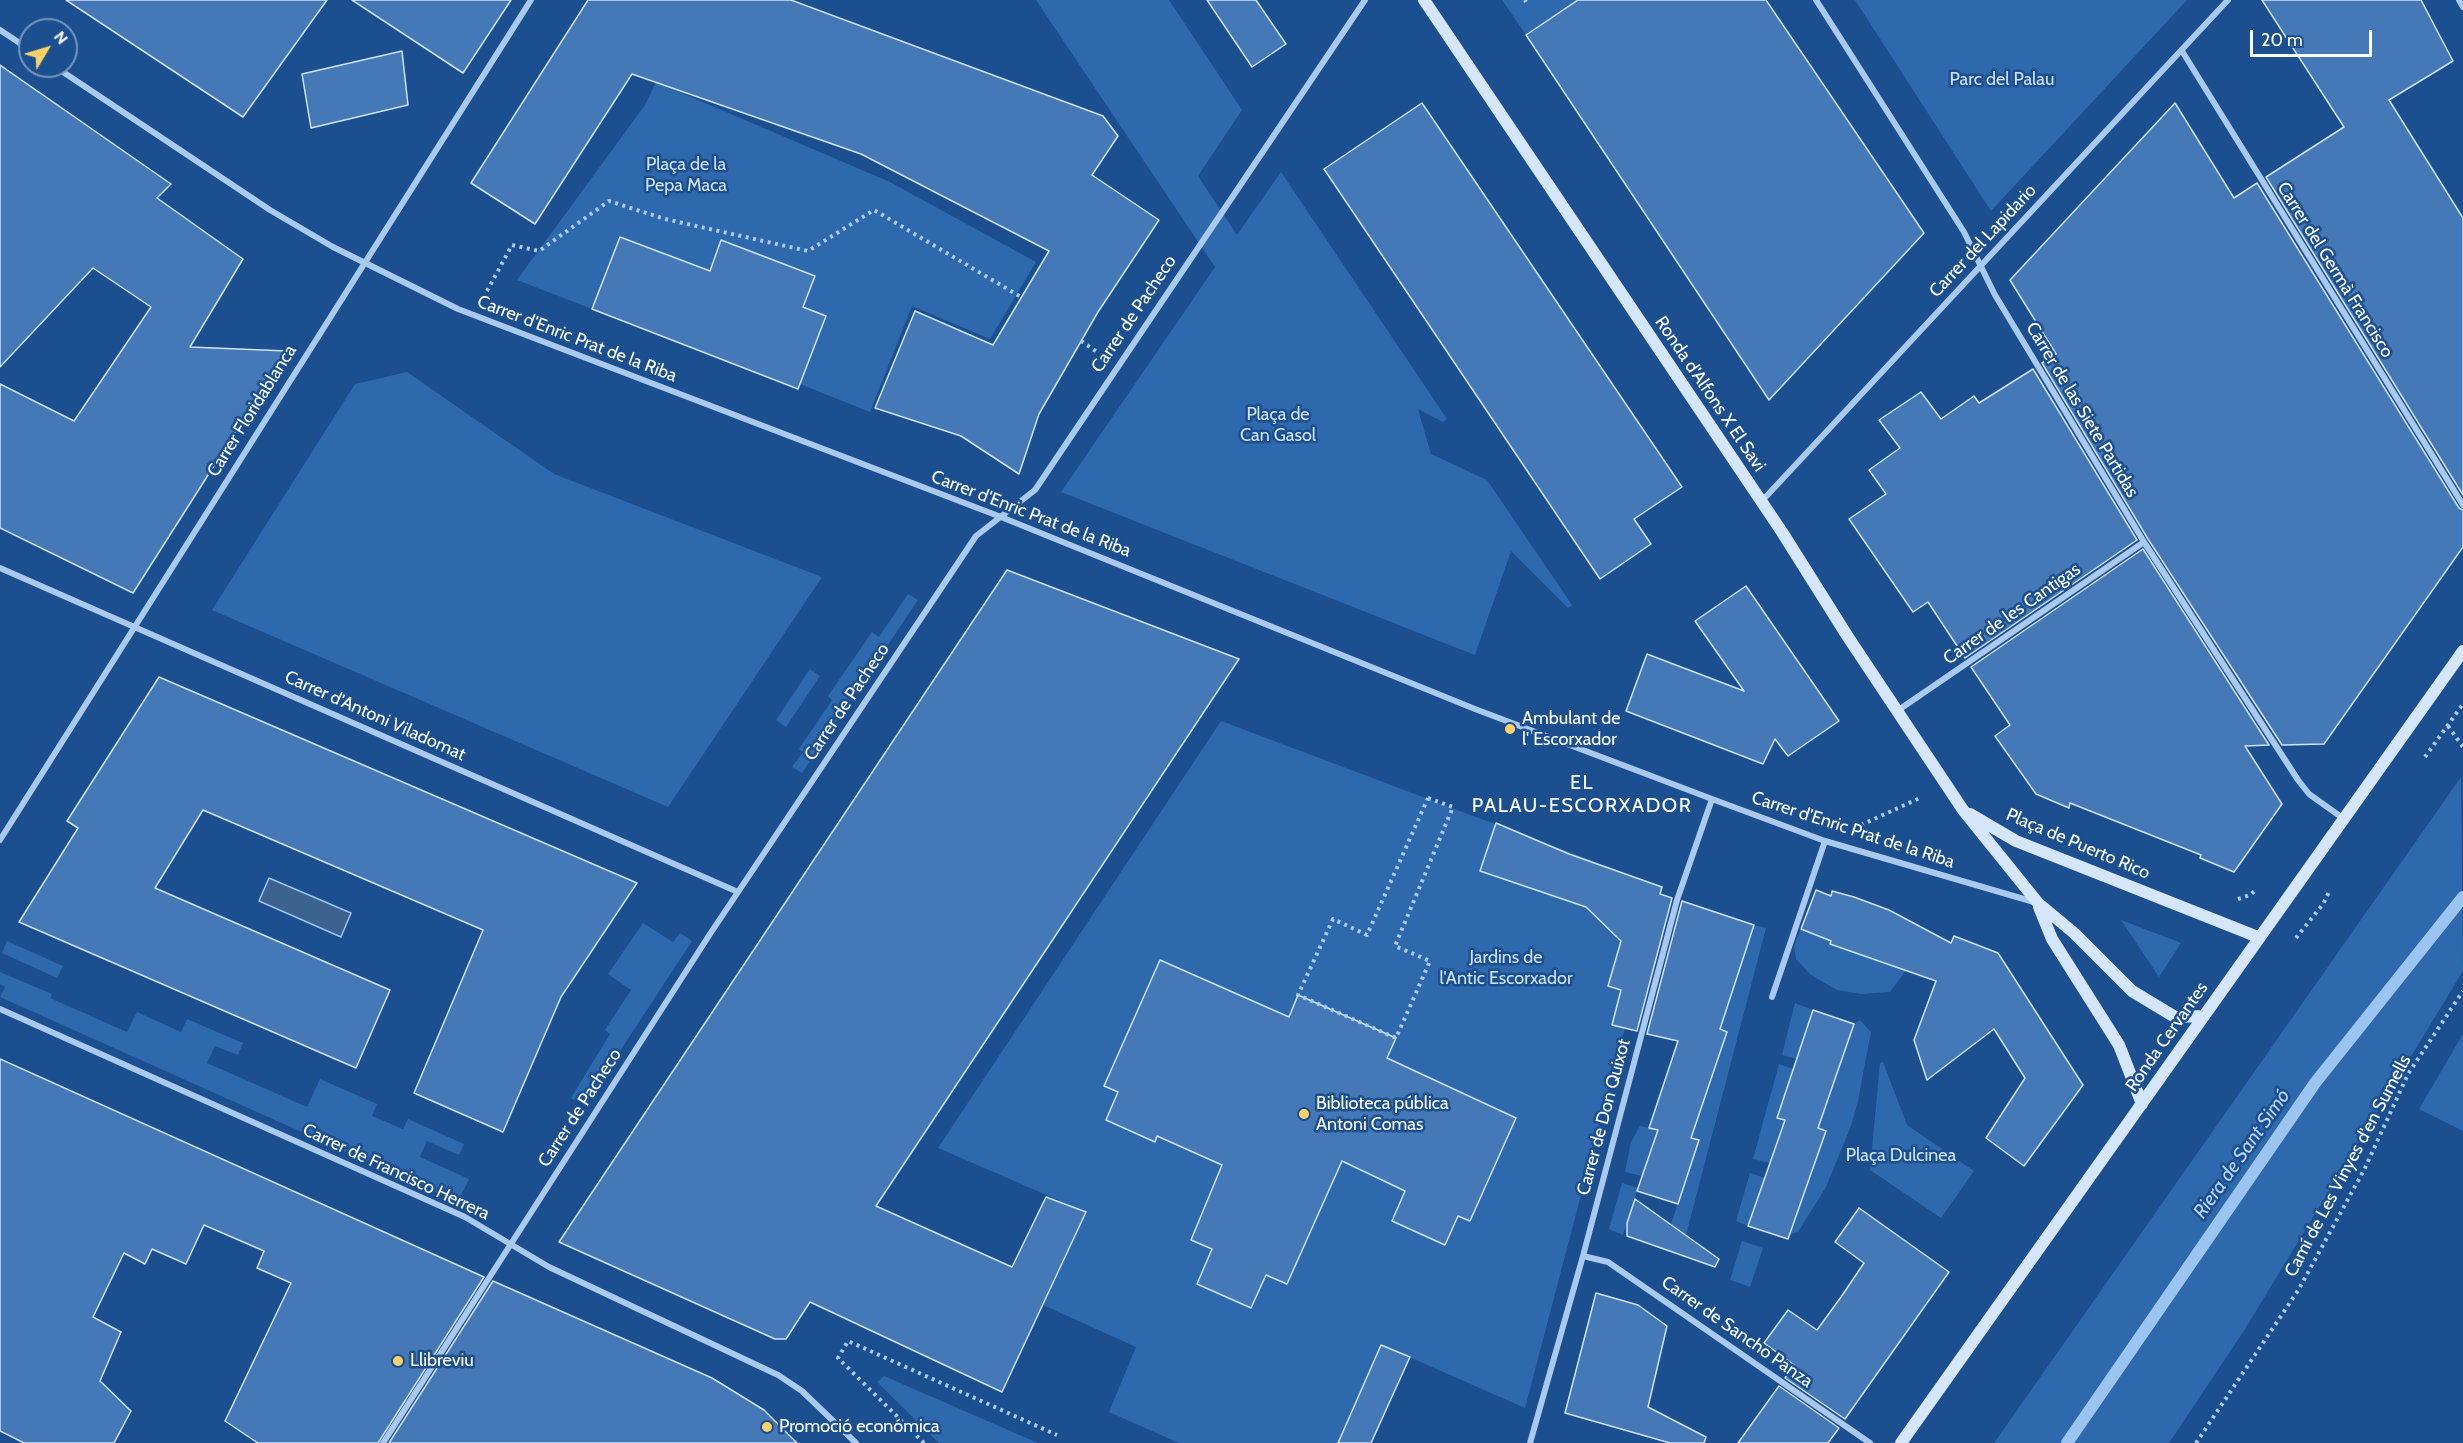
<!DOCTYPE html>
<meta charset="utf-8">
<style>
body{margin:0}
#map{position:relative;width:2463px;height:1443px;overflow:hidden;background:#1b4f8f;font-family:Cabin,sans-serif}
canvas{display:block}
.north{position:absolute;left:18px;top:18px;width:60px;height:60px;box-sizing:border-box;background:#1b4f8f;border:2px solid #7695bc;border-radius:50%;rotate:52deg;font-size:16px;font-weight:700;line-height:24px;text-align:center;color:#fff}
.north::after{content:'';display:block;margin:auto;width:21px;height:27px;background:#ffd166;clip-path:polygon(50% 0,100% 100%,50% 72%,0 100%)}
.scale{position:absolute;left:2250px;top:30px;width:122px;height:27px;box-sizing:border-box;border:3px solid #fff;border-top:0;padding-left:8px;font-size:18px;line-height:21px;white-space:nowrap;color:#fff;-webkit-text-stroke:4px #1b4f8f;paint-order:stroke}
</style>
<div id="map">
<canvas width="2463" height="1443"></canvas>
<div class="north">N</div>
<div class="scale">20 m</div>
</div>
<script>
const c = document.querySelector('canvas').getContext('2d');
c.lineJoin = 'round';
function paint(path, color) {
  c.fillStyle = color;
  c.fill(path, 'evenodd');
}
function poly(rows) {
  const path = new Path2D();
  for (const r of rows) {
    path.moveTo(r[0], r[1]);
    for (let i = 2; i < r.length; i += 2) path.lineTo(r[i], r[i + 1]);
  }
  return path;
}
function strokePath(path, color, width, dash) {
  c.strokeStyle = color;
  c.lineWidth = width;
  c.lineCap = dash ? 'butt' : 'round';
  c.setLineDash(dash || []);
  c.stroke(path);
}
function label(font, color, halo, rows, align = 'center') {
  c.font = font + ' Cabin,sans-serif';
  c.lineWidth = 5;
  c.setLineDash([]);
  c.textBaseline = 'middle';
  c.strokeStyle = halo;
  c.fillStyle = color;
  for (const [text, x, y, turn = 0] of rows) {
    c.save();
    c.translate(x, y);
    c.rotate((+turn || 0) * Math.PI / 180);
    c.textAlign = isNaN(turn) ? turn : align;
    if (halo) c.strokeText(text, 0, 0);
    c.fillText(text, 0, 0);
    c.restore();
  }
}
const green = poly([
 [1036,0,1169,0,1242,110,1198,176,1237,235,1281,172,1447,419,1443,422,1418,409,1431,454,1487,480,1572,605,1568,608,1511,551,1475,655,1061,492,1215,267],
 [1502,0,1578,0,1526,35],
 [1855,0,2187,0,1991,211],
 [656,82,890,182,1036,262,990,339,912,306,870,412,800,384,803,307,815,276,722,240,710,271,620,237,592,309,517,280,645,105],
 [407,372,554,474,822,577,668,807,212,610,355,384],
 [908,594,918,600,802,773,792,767,803,752,799,749,832,700,828,696,872,632,879,637],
 [810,669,820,676,786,727,776,720],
 [1221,721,1662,887,1525,1408,1382,1345,1338,1443,1179,1443,1109,1412,1136,1347,1043,1305,1086,1212,938,1148],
 [1298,995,1396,1039,1287,1284,1266,1275,1251,1308,1197,1284,1212,1249,1191,1239],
 [2461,777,2463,971,2245,1329,2169,1443,1994,1443],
 [2121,920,2181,943,2159,977],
 [643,923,673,942,680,933,692,941,584,1106,571,1098,610,1034,605,1030,631,990,608,974],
 [1754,925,1766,928,1686,1235,1669,1230,1699,1140,1691,1138,1727,1032,1720,1029],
 [1801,929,1831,941,1830,944,1906,970,1890,992,1861,994,1837,990,1811,975,1796,959,1794,946],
 [7,941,63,966,57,978,2,953],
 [0,972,52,994,50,998,127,1032,137,1012,181,1032,187,1019,243,1043,238,1055,215,1046,207,1063,307,1107,320,1079,377,1104,372,1116,403,1129,408,1119,464,1144,459,1155,427,1141,420,1157,469,1179,458,1202,0,997,5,987,0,984],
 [1795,1003,1813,1010,1796,1059,1782,1055],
 [1860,1020,1871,1032,1858,1101,1851,1126,1826,1187,1798,1232,1790,1234,1805,1191,1804,1178,1810,1180,1825,1131,1817,1128,1854,1024],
 [2463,1034,2463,1131,2419,1109],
 [1883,1062,1907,1125,1974,1171,1941,1218,1870,1170,1880,1063],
 [1779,1064,1793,1069,1777,1118,1785,1120,1770,1163,1753,1159],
 [1640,1126,1658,1130,1642,1176,1625,1172,1631,1142],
 [1750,1173,1765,1178,1748,1226,1736,1221],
 [1622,1183,1638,1188,1623,1235,1609,1229],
 [1742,1241,1763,1248,1750,1287,1730,1280],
 [884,1376,1038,1443,939,1443,877,1382]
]);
const water = poly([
 [269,878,351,913,341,937,259,901,269,878]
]);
const stream = poly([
 [2067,1443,2315,1083,2463,897]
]);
const building = poly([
 [66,0,327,0,243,117,66,0],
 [352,0,511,0,463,73,352,0],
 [588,0,791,0,1103,116,1118,136,1092,175,1159,220,1098,312,1039,414,1019,474,961,436,875,408,915,311,993,345,1049,251,861,154,632,74,535,224,471,183,588,0],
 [1207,0,1256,0,1286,44,1252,67,1207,0],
 [1578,0,1766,0,1924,233,1769,400,1526,35,1578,0],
 [2262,0,2421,0,2453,61,2389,100,2463,218,2463,495,2266,177,2344,127,2262,0],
 [402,51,408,105,311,128,302,74,402,51],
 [0,65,171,184,157,198,243,259,190,347,287,351,133,593,0,528,0,384,74,421,151,307,93,268,0,367,0,65],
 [1422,103,1682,487,1634,519,1651,544,1600,579,1324,169,1422,103],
 [2175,103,2234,198,2257,183,2459,508,2463,510,2463,547,2324,744,2282,745,2148,539,2042,363,2056,354,2010,280,2175,103],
 [620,237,710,271,721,240,815,276,803,307,826,316,798,389,592,309,620,237],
 [2033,369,2137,540,1965,658,1928,602,1913,612,1849,519,1886,494,1869,470,1900,448,1879,420,1921,392,1941,419,1974,396,1979,403,2033,369],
 [2143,549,2269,745,2245,746,2282,804,2234,872,2200,858,2201,855,2070,803,2069,808,2036,794,1995,736,2010,725,1971,667,2143,549],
 [1007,570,1239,659,876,1206,1012,1267,1046,1197,1086,1212,1002,1392,810,1302,786,1339,775,1339,559,1242,1007,570],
 [1746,586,1839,721,1788,756,1775,739,1763,764,1626,711,1647,654,1744,691,1695,621,1746,586],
 [159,677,637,883,561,997,503,1132,414,1093,483,930,203,810,155,888,390,990,356,1068,19,922,78,828,67,821,159,677],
 [1496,823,1569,854,1662,887,1660,894,1672,898,1637,1031,1612,1025,1621,990,1608,986,1621,941,1586,907,1480,871,1496,823],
 [1816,890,1831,896,1832,891,1854,897,1889,910,1951,943,1954,936,1998,953,2083,1085,2024,1166,1986,1138,2025,1078,1994,1029,1927,1080,1914,1040,1936,981,1830,944,1831,941,1801,929,1816,890],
 [1682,901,1754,925,1720,1029,1727,1032,1691,1138,1699,1140,1678,1204,1637,1191,1658,1130,1649,1128,1678,1041,1647,1034,1682,901],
 [1160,960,1289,1017,1298,995,1396,1038,1387,1058,1516,1118,1470,1221,1458,1216,1445,1245,1392,1221,1405,1191,1342,1161,1287,1284,1266,1275,1251,1308,1197,1284,1212,1249,1191,1240,1222,1165,1157,1136,1155,1142,1106,1120,1118,1092,1104,1086,1160,960],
 [1813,1010,1854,1024,1818,1128,1826,1131,1788,1239,1748,1226,1785,1120,1777,1118,1813,1010],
 [0,1059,484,1277,378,1443,258,1443,225,1421,291,1283,257,1268,264,1251,204,1225,186,1264,152,1249,145,1264,124,1253,93,1317,121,1332,100,1381,131,1411,114,1443,24,1443,0,1431,0,1059],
 [1635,1199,1719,1259,1715,1267,1627,1236,1627,1223,1635,1199],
 [1859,1208,1949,1272,1845,1419,1785,1378,1794,1365,1764,1343,1788,1310,1817,1330,1841,1297,1864,1263,1835,1242,1859,1208],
 [493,1281,712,1378,764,1410,797,1443,389,1443,493,1281],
 [1596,1293,1638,1305,1667,1326,1648,1407,1706,1437,1704,1443,1670,1443,1565,1413,1596,1293],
 [1381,1345,1410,1357,1371,1443,1338,1443,1381,1345],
 [1779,1386,1839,1428,1828,1443,1738,1443,1779,1386]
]);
const path = poly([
 [1525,0,1526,2],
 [487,291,512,245,539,251,609,201,665,219,808,251,874,210,1021,297],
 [1081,341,1097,352],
 [2448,726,2463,747],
 [2425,757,2463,704],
 [1428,798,1453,807,1395,946,1430,961,1396,1038,1298,995,1333,919,1367,935,1428,798],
 [1861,825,1922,797],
 [2238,899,2250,895,2257,889],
 [2296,938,2323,904,2330,890],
 [924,1443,838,1358,848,1341,1057,1435],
 [2196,1443,2299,1289,2365,1168,2408,1074,2463,991]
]);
const street = poly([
 [1816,0,1964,232,1995,295,2144,542,2298,780,2309,794,2344,819],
 [2459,0,2463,7],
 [0,30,30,50],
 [2182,51,2463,505],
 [54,66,270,210,333,247,458,309,1001,517,1475,709,1712,799,1825,841,2034,902],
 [1761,502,2228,0],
 [0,568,738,892],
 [1897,711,2144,542],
 [0,840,531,0],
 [1772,997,1825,841],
 [0,1009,465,1217,549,1267,778,1375,802,1391,856,1443],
 [1583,1256,1608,1262,1870,1443],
 [383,1443,710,934,976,536,1035,490,1365,0],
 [1530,1443,1583,1256,1677,900,1712,799]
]);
const secondary = poly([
 [1424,0,1782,532,1848,637,1963,810,2038,903,2074,933,2132,991,2175,1017,2204,1016],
 [1970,814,2016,841,2258,937],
 [2039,907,2052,939,2119,1045,2142,1104],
 [1901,1443,2463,651]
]);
const markers = [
 [1510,729,6,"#ffd166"],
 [1304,1114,6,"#ffd166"],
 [398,1361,6,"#ffd166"],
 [767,1427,6,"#ffd166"]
];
const parkNames = [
 ["Parc del Palau",2002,80],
 ["Plaça de la",686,165],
 ["Pepa Maca",686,186],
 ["Plaça de",1278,415],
 ["Can Gasol",1278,436],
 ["Jardins de",1506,958],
 ["l'Antic Escorxador",1506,979],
 ["Plaça Dulcinea",1901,1156]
];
const streetNames = [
 ["Carrer del Lapidario",1983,241,-47],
 ["Carrer del Germà Francisco",2335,270,58],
 ["Carrer de Pacheco",1134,314,-56],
 ["Carrer d'Enric Prat de la Riba",577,339,21],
 ["Ronda d'Alfons X El Savi",1710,394,56],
 ["Carrer de las Siete Partidas",2082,410,59],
 ["Carrer Floridablanca",252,411,-58],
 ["Carrer d'Enric Prat de la Riba",1031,514,21],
 ["Carrer de les Cantigas",2012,614,-35],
 ["Carrer de Pacheco",847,702,-56],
 ["Carrer d'Antoni Viladomat",375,716,24],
 ["Carrer d'Enric Prat de la Riba",1853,830,18],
 ["Plaça de Puerto Rico",2078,844,23],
 ["Ronda Cervantes",2167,1037,-55],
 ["Carrer de Pacheco",580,1108,-57],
 ["Carrer de Don Quixot",1604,1117,-75],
 ["Camí de Les Vinyes d'en Sumells",2348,1166,-62],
 ["Carrer de Francisco Herrera",396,1172,25],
 ["Carrer de Sancho Panza",1737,1332,35]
];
const poiNames = [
 ["Ambulant de",1522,719],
 ["l' Escorxador",1522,740],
 ["Biblioteca pública",1316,1104],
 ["Antoni Comas",1316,1125],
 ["Llibreviu",410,1361],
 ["Promoció económica",779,1427]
];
const neighbourhoodNames = [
 ["EL",1582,783],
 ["PALAU-ESCORXADOR",1582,806]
];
const waterNames = [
 ["Riera de Sant Simó",2242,1154,-55]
];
paint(green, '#2e69ad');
paint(water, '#3c6290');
strokePath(water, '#9cc4f0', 1.5);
strokePath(stream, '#9cc4f0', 12);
paint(building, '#4478b7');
strokePath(building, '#cfe3fa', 1.5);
strokePath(path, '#a9c9ee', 4, [3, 4.5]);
strokePath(street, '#a9c9ee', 6);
strokePath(secondary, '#d6e6fa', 12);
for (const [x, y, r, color] of markers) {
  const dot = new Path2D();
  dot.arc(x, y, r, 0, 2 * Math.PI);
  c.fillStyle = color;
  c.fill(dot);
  strokePath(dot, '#1b4f8f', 2);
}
label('18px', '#cfe3fa', '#1b4f8f', parkNames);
label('18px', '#fff', '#1b4f8f', streetNames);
label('18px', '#fff', '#1b4f8f', poiNames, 'left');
c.letterSpacing = '1.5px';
label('20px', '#fff', '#1b4f8f', neighbourhoodNames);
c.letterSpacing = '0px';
label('italic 20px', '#b5d3f5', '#1b4f8f', waterNames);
</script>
